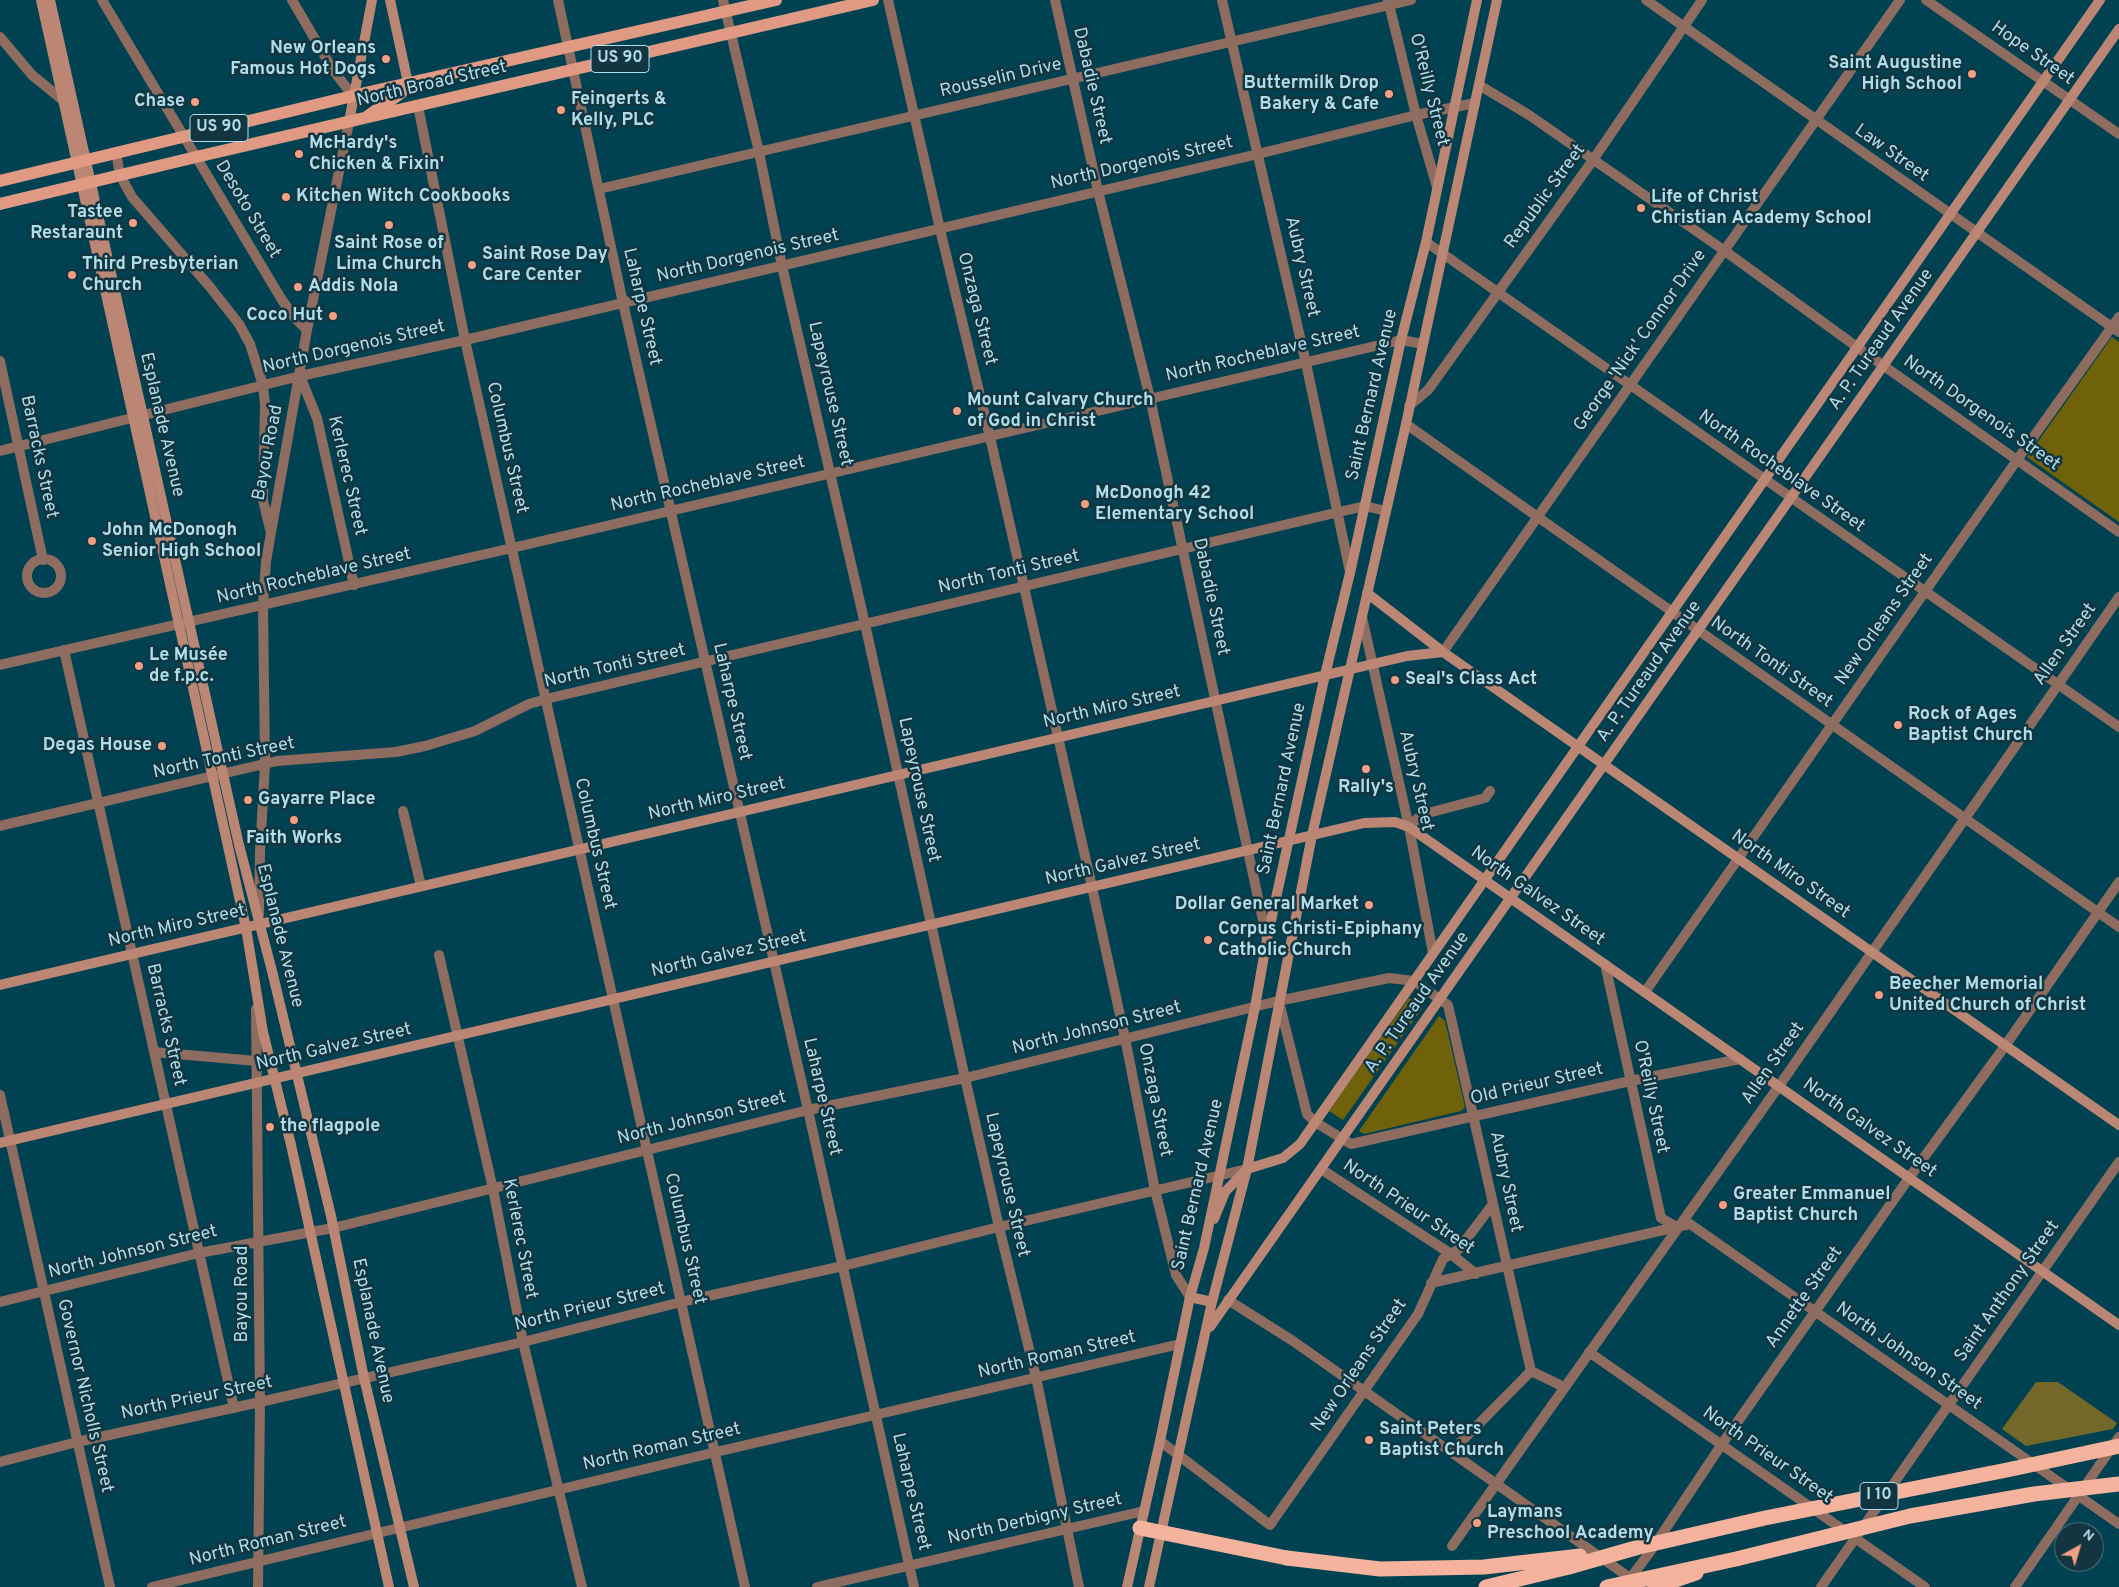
<!DOCTYPE html>
<meta charset="utf-8">
<style>
body{margin:0}
#map{position:relative;width:2119px;height:1587px;overflow:hidden;background:#004251;font-family:Overpass,sans-serif}
canvas{display:block}
.north{position:absolute;left:2054px;top:1522px;width:50px;height:50px;box-sizing:border-box;background:#13353f;border:1px solid #517884;border-radius:50%;rotate:39deg;font-size:14px;font-weight:700;line-height:20px;text-align:center;color:#aeddec}
.north::after{content:'';display:block;margin:auto;width:18px;height:22px;background:#f39f84;clip-path:polygon(50% 0,100% 100%,50% 72%,0 100%)}
</style>
<div id="map">
<canvas width="2119" height="1587"></canvas>
<div class="north">N</div>
</div>
<script>
const c = document.querySelector('canvas').getContext('2d');
c.lineJoin = 'round';
function paint(path, color) {
  c.fillStyle = color;
  c.fill(path, 'evenodd');
}
function poly(rows) {
  const path = new Path2D();
  for (const r of rows) {
    if (r.length === 3) {
      path.moveTo(r[0] + r[2], r[1]);
      path.arc(r[0], r[1], r[2], 0, 2 * Math.PI);
      continue;
    }
    path.moveTo(r[0], r[1]);
    for (let i = 2; i < r.length; i += 2) path.lineTo(r[i], r[i + 1]);
  }
  return path;
}
function strokePath(path, color, width, dash) {
  c.strokeStyle = color;
  c.lineWidth = width;
  c.lineCap = dash ? 'butt' : 'round';
  c.setLineDash(dash || []);
  c.stroke(path);
}
function label(font, color, halo, rows, align = 'center') {
  c.font = font + ' Overpass,sans-serif';
  c.lineWidth = 5;
  c.setLineDash([]);
  c.textBaseline = 'middle';
  c.strokeStyle = halo;
  c.fillStyle = color;
  for (const [text, x, y, turn = 0] of rows) {
    c.save();
    c.translate(x, y);
    c.rotate((+turn || 0) * Math.PI / 180);
    c.textAlign = isNaN(turn) ? turn : align;
    if (halo) c.strokeText(text, 0, 0);
    c.fillText(text, 0, 0);
    c.restore();
  }
}
const green = poly([
 [2112,337,2119,342,2119,522,2027,457],
 [1409,998,1423,1007,1343,1120,1329,1111],
 [1439,1016,1445,1021,1465,1107,1461,1111,1364,1134,1359,1131]
]);
const forest = poly([
 [2036,1382,2058,1382,2117,1423,2113,1429,2026,1446,2002,1429]
]);
const street = poly([
 [102,0,282,300,295,318,307,330],
 [292,0,333,70,353,96],
 [558,0,623,303,808,1110,914,1587],
 [723,0,759,152,782,266,865,624,965,1078,999,1227,1036,1377,1079,1587],
 [888,0,940,229,990,437,1092,887,1125,1038,1155,1190,1176,1275,1190,1297],
 [1055,0,1098,191,1150,398,1267,939],
 [1222,0,1306,363,1350,572],
 [1388,0,1416,115,1437,187],
 [1646,0,2119,332],
 [1926,0,2119,134],
 [0,37,32,75,64,101],
 [1479,85,1529,115,1725,251,1857,347,2119,532],
 [418,106,465,340,745,1587],
 [116,152,120,175,132,197,210,287,239,324,250,344,263,385,265,404,263,500,270,529],
 [599,189,1411,0],
 [1426,242,2119,727],
 [0,361,43,560],
 [300,376,317,418,354,585],
 [1409,406,1428,390,1593,160,1702,0],
 [1406,424,2119,927],
 [0,451,300,376,465,340,1258,154,1416,115,1475,103],
 [44,576,17],
 [1362,617,1409,827,1433,953],
 [64,650,234,1408],
 [1443,652,1900,0],
 [0,665,512,548,1401,340,1423,344],
 [403,811,421,886],
 [0,826,277,761,396,752,425,746,475,731,529,704,546,699,1339,512,1365,506,1386,511],
 [1409,827,1418,818,1428,813,1485,798,1490,791],
 [259,915,260,852,265,764,263,605,266,561,307,330,349,122],
 [439,955,493,1189,523,1342,582,1587],
 [1605,964,1661,1218,1677,1227],
 [1645,992,2017,460,2119,317],
 [1279,1002,1307,1114,1315,1122,1351,1144,1630,1081,1740,1059],
 [256,1009,260,1402,258,1587],
 [154,1052,256,1061],
 [0,1095,110,1587],
 [1321,1169,1451,1254,1476,1274],
 [1431,1283,1690,1224,2119,1524],
 [1228,1300,1293,1341,1643,1587],
 [0,1302,199,1253,333,1228,808,1110,965,1078,1278,1001,1389,978,1414,981,1448,1005,1531,1371,1564,1387],
 [1589,1352,1925,1587],
 [1160,1441,1270,1525,1418,1314,1443,1259,1459,1249,1493,1204],
 [1451,1452,1531,1371],
 [0,1462,77,1442,260,1402,523,1342,681,1302,843,1266,999,1227,1247,1169],
 [1452,1546,1779,1086,2119,597],
 [1626,1584,1650,1552,1722,1444,1909,1178,2005,1046,2119,882],
 [152,1587,716,1452,1180,1344],
 [817,1587,1144,1511],
 [1821,1587,2119,1162],
 [2015,1587,2119,1437]
]);
const secondary = poly([
 [41,0,246,928,263,1032,291,1145,389,1587],
 [50,0,223,774,239,845,272,971,331,1216,364,1378,414,1587],
 [390,0,408,83],
 [349,122,372,0],
 [1367,593,1443,652],
 [0,985,1407,656,1443,652,2119,1125],
 [0,1143,1364,823,1395,822,1409,827,2119,1325],
 [1214,1219,1225,1192,1247,1169,1283,1158,1300,1144,2100,0],
 [1190,1297,1212,1302],
 [1210,1327,2119,29],
 [1127,1587,1160,1441,1190,1297,1204,1248,1255,1007,1267,939,1325,675,1350,573,1401,340,1426,242,1477,0],
 [1149,1587,1212,1302,1247,1169,1312,835,1406,424,1497,0]
]);
const primary = poly([
 [368,116,401,93,408,83],
 [0,181,365,93,776,0],
 [0,204,196,157,873,0]
]);
const highway = poly([
 [1140,1528,1287,1558],
 [1655,1587,1696,1573]
]);
const highwayBridge = poly([
 [1287,1558,1380,1569,1484,1567,1580,1556],
 [1486,1587,1569,1567,1639,1547,1765,1518,2007,1470,2119,1446],
 [1607,1587,1736,1559,1910,1516,2034,1494,2119,1484]
]);
const markers = [
 [386,59,5,"#f39f84"],
 [1972,74,5,"#f39f84"],
 [1389,94,5,"#f39f84"],
 [195,102,5,"#f39f84"],
 [561,110,5,"#f39f84"],
 [299,154,5,"#f39f84"],
 [286,197,5,"#f39f84"],
 [1641,208,5,"#f39f84"],
 [133,223,5,"#f39f84"],
 [389,225,5,"#f39f84"],
 [472,265,5,"#f39f84"],
 [72,275,5,"#f39f84"],
 [298,287,5,"#f39f84"],
 [333,316,5,"#f39f84"],
 [957,411,5,"#f39f84"],
 [1085,504,5,"#f39f84"],
 [92,541,5,"#f39f84"],
 [139,666,5,"#f39f84"],
 [1395,680,5,"#f39f84"],
 [1898,725,5,"#f39f84"],
 [162,746,5,"#f39f84"],
 [1366,769,5,"#f39f84"],
 [248,800,5,"#f39f84"],
 [294,820,5,"#f39f84"],
 [1369,905,5,"#f39f84"],
 [1208,940,5,"#f39f84"],
 [1879,995,5,"#f39f84"],
 [270,1127,5,"#f39f84"],
 [1723,1205,5,"#f39f84"],
 [1369,1440,5,"#f39f84"],
 [1477,1523,5,"#f39f84"]
];
const shields = [
 [620,59,58],
 [219,128,58],
 [1879,1496,38]
];
const shieldNames = [
 ["US 90",620,59],
 ["US 90",219,128],
 ["I 10",1879,1496]
];
const poiNames = [
 ["New Orleans",376,49,"right"],
 ["Famous Hot Dogs",376,70,"right"],
 ["Saint Augustine",1962,64,"right"],
 ["High School",1962,85,"right"],
 ["Buttermilk Drop",1379,84,"right"],
 ["Bakery & Cafe",1379,105,"right"],
 ["Feingerts &",571,100],
 ["Kelly, PLC",571,121],
 ["Chase",185,102,"right"],
 ["McHardy's",309,144],
 ["Chicken & Fixin'",309,165],
 ["Kitchen Witch Cookbooks",296,197],
 ["Life of Christ",1651,198],
 ["Christian Academy School",1651,219],
 ["Tastee",123,213,"right"],
 ["Restaraunt",123,234,"right"],
 ["Saint Rose of",389,244,"center"],
 ["Lima Church",389,265,"center"],
 ["Saint Rose Day",482,255],
 ["Care Center",482,276],
 ["Third Presbyterian",82,265],
 ["Church",82,286],
 ["Addis Nola",308,287],
 ["Coco Hut",323,316,"right"],
 ["Mount Calvary Church",967,401],
 ["of God in Christ",967,422],
 ["McDonogh 42",1095,494],
 ["Elementary School",1095,515],
 ["John McDonogh",102,531],
 ["Senior High School",102,552],
 ["Le Musée",149,656],
 ["de f.p.c.",149,677],
 ["Seal's Class Act",1405,680],
 ["Rock of Ages",1908,715],
 ["Baptist Church",1908,736],
 ["Degas House",152,746,"right"],
 ["Rally's",1366,788,"center"],
 ["Gayarre Place",258,800],
 ["Faith Works",294,839,"center"],
 ["Dollar General Market",1359,905,"right"],
 ["Corpus Christi-Epiphany",1218,930],
 ["Catholic Church",1218,951],
 ["Beecher Memorial",1889,985],
 ["United Church of Christ",1889,1006],
 ["the flagpole",280,1127],
 ["Greater Emmanuel",1733,1195],
 ["Baptist Church",1733,1216],
 ["Saint Peters",1379,1430],
 ["Baptist Church",1379,1451],
 ["Laymans",1487,1513],
 ["Preschool Academy",1487,1534]
];
const streetNames = [
 ["Hope Street",2032,54,35],
 ["Rousselin Drive",1001,79,-13],
 ["North Broad Street",432,85,-13],
 ["Dabadie Street",1091,86,77],
 ["O'Reilly Street",1428,90,76],
 ["Law Street",1891,154,35],
 ["North Dorgenois Street",1142,164,-13],
 ["Republic Street",1546,197,-54],
 ["Desoto Street",247,210,59],
 ["North Dorgenois Street",748,257,-13],
 ["Aubry Street",1301,267,77],
 ["Laharpe Street",641,307,77],
 ["Onzaga Street",976,309,76],
 ["A. P. Tureaud Avenue",1882,340,-55],
 ["George 'Nick' Connor Drive",1641,341,-55],
 ["North Dorgenois Street",354,348,-13],
 ["North Rocheblave Street",1263,355,-13],
 ["Lapeyrouse Street",829,394,77],
 ["Saint Bernard Avenue",1373,395,-77],
 ["North Dorgenois Street",1981,414,35],
 ["Esplanade Avenue",161,425,77],
 ["Columbus Street",506,448,77],
 ["Bayou Road",269,453,-79],
 ["Barracks Street",38,457,78],
 ["North Rocheblave Street",1781,472,35],
 ["Kerlerec Street",346,476,77],
 ["North Rocheblave Street",708,485,-13],
 ["North Tonti Street",1009,573,-13],
 ["North Rocheblave Street",314,577,-13],
 ["Dabadie Street",1210,597,78],
 ["New Orleans Street",1885,620,-55],
 ["Allen Street",2066,645,-55],
 ["North Tonti Street",1771,663,35],
 ["North Tonti Street",615,667,-13],
 ["A. P. Tureaud Avenue",1650,672,-55],
 ["Laharpe Street",731,702,77],
 ["North Miro Street",1112,708,-13],
 ["North Tonti Street",224,759,-12],
 ["Aubry Street",1415,781,77],
 ["Saint Bernard Avenue",1283,789,-78],
 ["Lapeyrouse Street",918,790,78],
 ["North Miro Street",717,800,-13],
 ["Columbus Street",594,844,77],
 ["North Galvez Street",1123,863,-13],
 ["North Miro Street",1790,875,35],
 ["North Galvez Street",1537,897,35],
 ["North Miro Street",177,927,-13],
 ["Esplanade Avenue",279,936,76],
 ["North Galvez Street",729,955,-13],
 ["A. P. Tureaud Avenue",1418,1003,-55],
 ["Barracks Street",165,1025,77],
 ["North Johnson Street",1097,1029,-14],
 ["North Galvez Street",334,1048,-13],
 ["Allen Street",1774,1064,-55],
 ["Old Prieur Street",1537,1085,-13],
 ["Laharpe Street",821,1097,77],
 ["O'Reilly Street",1650,1097,78],
 ["Onzaga Street",1154,1100,79],
 ["North Johnson Street",702,1119,-14],
 ["North Galvez Street",1869,1129,35],
 ["Aubry Street",1505,1182,78],
 ["Lapeyrouse Street",1006,1185,77],
 ["Saint Bernard Avenue",1199,1185,-77],
 ["North Prieur Street",1408,1208,34],
 ["Kerlerec Street",519,1239,79],
 ["Columbus Street",684,1239,77],
 ["North Johnson Street",133,1253,-14],
 ["Saint Anthony Street",2008,1292,-55],
 ["Bayou Road",243,1294,-90],
 ["Annette Street",1805,1298,-55],
 ["North Prieur Street",590,1308,-14],
 ["Esplanade Avenue",372,1331,78],
 ["North Roman Street",1057,1356,-13],
 ["North Johnson Street",1908,1357,35],
 ["New Orleans Street",1360,1366,-56],
 ["Governor Nicholls Street",84,1396,77],
 ["North Prieur Street",197,1399,-12],
 ["North Roman Street",662,1448,-13],
 ["North Prieur Street",1767,1456,35],
 ["Laharpe Street",910,1492,77],
 ["North Derbigny Street",1035,1520,-13],
 ["North Roman Street",268,1542,-14]
];
paint(green, '#70620a');
paint(forest, '#736829');
strokePath(street, '#8e6c60', 10);
strokePath(secondary, '#bc8674', 10);
strokePath(primary, '#e09a83', 12);
strokePath(highway, '#f5b29c', 15);
strokePath(highwayBridge, '#f5b29c', 15);
for (const [x, y, r, color] of markers) {
  const dot = new Path2D();
  dot.arc(x, y, r, 0, 2 * Math.PI);
  c.fillStyle = color;
  c.fill(dot);
  strokePath(dot, '#13353f', 2);
}
for (const [x, y, w] of shields) {
  const box = new Path2D();
  box.roundRect(x - w / 2, y - 13.5, w, 27, 4);
  c.fillStyle = '#13353f';
  c.fill(box);
  strokePath(box, '#aeddec', 1);
}
label('bold 16px', '#aeddec', null, shieldNames);
label('bold 18px', '#aeddec', '#13353f', poiNames, 'left');
label('18px', '#aeddec', '#13353f', streetNames);
</script>
